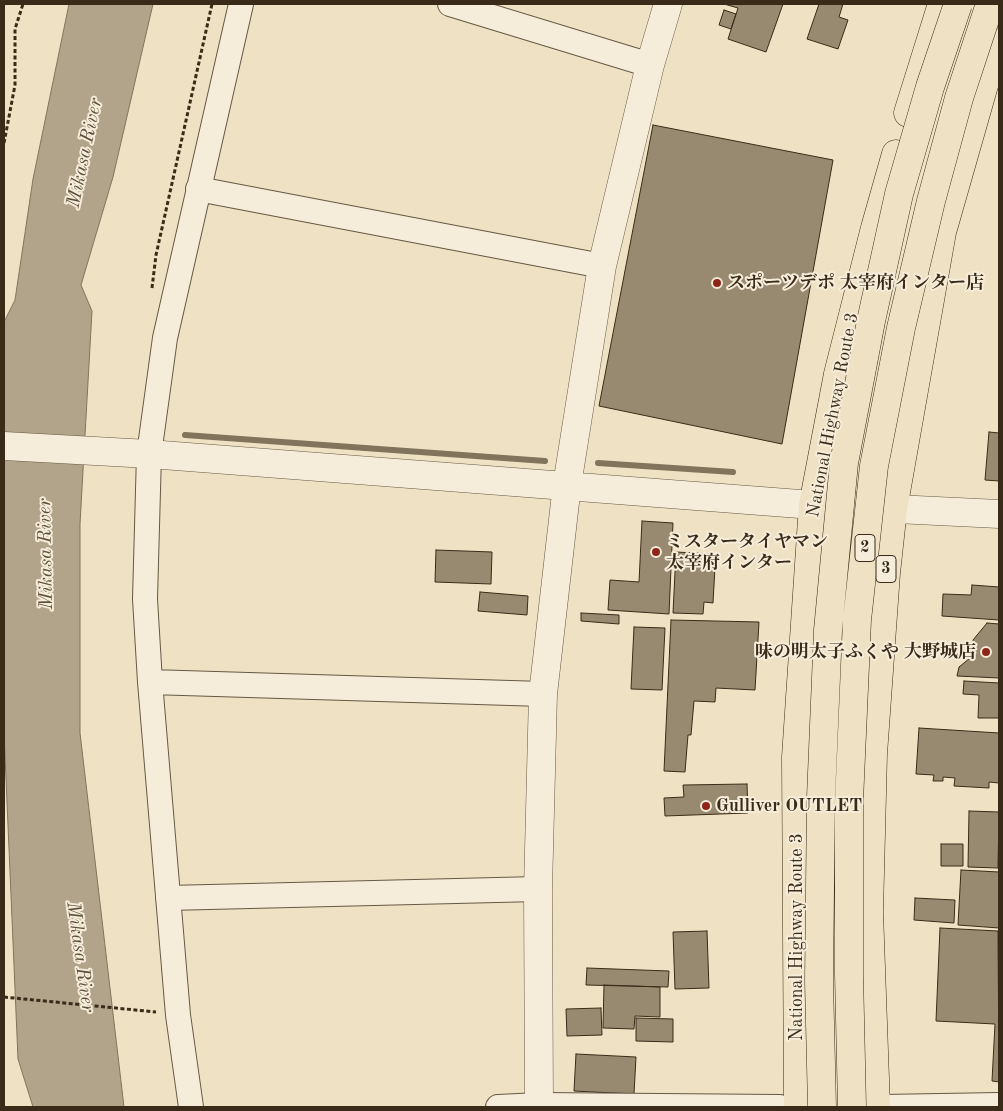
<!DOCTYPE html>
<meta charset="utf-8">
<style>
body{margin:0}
#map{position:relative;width:1003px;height:1111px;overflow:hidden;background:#efe2c4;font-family:"Old Standard TT",serif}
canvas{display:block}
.frame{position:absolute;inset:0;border:5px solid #392b18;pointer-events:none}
</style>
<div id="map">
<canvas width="1003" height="1111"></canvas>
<div class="frame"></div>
</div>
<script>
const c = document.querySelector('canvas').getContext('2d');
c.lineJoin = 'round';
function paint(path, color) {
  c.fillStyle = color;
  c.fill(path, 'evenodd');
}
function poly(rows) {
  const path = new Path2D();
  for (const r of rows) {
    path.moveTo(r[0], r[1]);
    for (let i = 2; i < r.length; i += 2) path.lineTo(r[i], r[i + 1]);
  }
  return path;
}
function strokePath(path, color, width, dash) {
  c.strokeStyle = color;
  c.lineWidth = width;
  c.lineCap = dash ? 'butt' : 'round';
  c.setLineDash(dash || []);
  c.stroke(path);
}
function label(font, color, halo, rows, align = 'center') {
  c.font = font + ' "Old Standard TT","Noto Serif JP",serif';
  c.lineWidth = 4;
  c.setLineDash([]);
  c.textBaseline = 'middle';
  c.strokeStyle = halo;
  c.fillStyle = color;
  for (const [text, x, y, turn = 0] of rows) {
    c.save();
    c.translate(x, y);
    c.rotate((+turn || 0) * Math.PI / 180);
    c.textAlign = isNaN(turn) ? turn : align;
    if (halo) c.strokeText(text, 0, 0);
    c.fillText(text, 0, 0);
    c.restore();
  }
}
const water = poly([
 [69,4,153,4,113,177,81,285,92,311,80,524,80,733,124,1107,33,1107,18,1059,4,732,4,322,15,300,33,179,69,4]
]);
const stream = poly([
 [185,435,545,461],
 [598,463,733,472]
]);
const building = poly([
 [724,4,783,4,766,52,728,39,738,8,724,4],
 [819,4,843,4,839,17,848,20,838,49,807,39,819,4],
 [724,10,736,14,731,29,719,25,724,10],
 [653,125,833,160,782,444,599,406,653,125],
 [989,432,999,433,999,481,985,480,989,432],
 [642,521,673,523,669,614,608,610,610,580,639,582,642,521],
 [436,550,492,552,491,584,435,582,436,550],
 [676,552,712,554,712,567,715,567,713,603,704,602,703,614,673,613,676,552],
 [972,585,999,587,999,620,942,616,943,594,971,595,972,585],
 [480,592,528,596,527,615,478,611,480,592],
 [581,613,619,615,619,624,581,621,581,613],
 [671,620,759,622,755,690,716,688,715,702,694,701,691,735,688,735,685,772,664,771,671,620],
 [987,623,999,624,999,678,957,676,959,667,970,658,973,650,973,640,987,623],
 [634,627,665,628,662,690,631,689,634,627],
 [964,681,999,683,999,718,978,718,979,695,963,694,964,681],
 [919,728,999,733,999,783,989,782,989,788,954,786,955,778,943,777,943,781,933,781,934,775,916,774,919,728],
 [747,784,748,813,665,816,664,798,684,797,683,785,747,784],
 [969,811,999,812,998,868,968,867,969,811],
 [941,844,963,844,963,866,941,866,941,844],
 [961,870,999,872,999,928,958,925,961,870],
 [915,898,955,900,954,923,914,920,915,898],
 [940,928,998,931,999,1082,992,1081,995,1024,936,1021,940,928],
 [707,931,709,988,675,989,673,932,707,931],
 [587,968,669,971,668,987,586,985,587,968],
 [604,985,660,987,660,1017,635,1016,634,1029,603,1028,604,985],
 [601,1008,602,1035,567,1036,566,1009,601,1008],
 [636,1018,673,1019,673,1042,636,1041,636,1018],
 [576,1054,636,1057,634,1094,574,1091,576,1054]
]);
const path = poly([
 [4,143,15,85,15,29,23,4],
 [152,288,156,255,212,4],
 [4,997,156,1012]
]);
const minor = poly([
 [450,4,650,65],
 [198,189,602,266],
 [150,682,543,694],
 [168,898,538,889],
 [191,1107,178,1015,150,682,145,599,149,454,165,338,241,4],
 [498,1107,539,1105,780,1107],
 [882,1107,999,1105]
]);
const tertiary = poly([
 [4,446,149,454,813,505,999,514],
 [539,1107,538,889,543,694,567,485,602,266,650,65,668,4]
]);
const trunk = poly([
 [908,113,942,4],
 [798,1107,796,757,813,505,838,374,875,228,896,154],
 [876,1107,869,912,873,754,886,573,893,509,942,232,984,85,999,43]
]);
const motorwayBridge = poly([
 [822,1107,819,981,821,797,828,630,844,463,871,321,899,194,930,87,958,4],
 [852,1107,849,974,849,801,857,620,874,466,901,328,931,201,959,98,990,4]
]);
const markers = [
 [717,283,5,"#8f2418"],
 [656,552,5,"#8f2418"],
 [986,652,5,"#8f2418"],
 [706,806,5,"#8f2418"]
];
const shields = [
 [865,548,20],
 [886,569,20]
];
const shieldNames = [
 ["2",865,548],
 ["3",886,569]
];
const poiNames = [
 ["スポーツデポ 太宰府インター店",727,283],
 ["ミスタータイヤマン",666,542],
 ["太宰府インター",666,563],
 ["味の明太子ふくや 大野城店",976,652,"right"],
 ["Gulliver OUTLET",716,806]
];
const streetNames = [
 ["National Highway Route 3",833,415,-79],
 ["National Highway Route 3",797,937,-90]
];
const waterNames = [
 ["Mikasa River",85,153,-78],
 ["Mikasa River",46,554,-91],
 ["Mikasa River",80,957,82]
];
paint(water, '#b1a48a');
strokePath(water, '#81745c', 1);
strokePath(stream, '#81745c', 6);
paint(building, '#988a71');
strokePath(building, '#392b18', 1);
strokePath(minor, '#665943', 26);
strokePath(tertiary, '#665943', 29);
strokePath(trunk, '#392b18', 29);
strokePath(path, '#392b18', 3, [4, 2.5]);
strokePath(minor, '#f5ecd9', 24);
strokePath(tertiary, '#f5ecd9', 28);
strokePath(trunk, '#efe2c4', 28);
strokePath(motorwayBridge, '#392b18', 29, []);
strokePath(motorwayBridge, '#efe2c4', 28);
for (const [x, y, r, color] of markers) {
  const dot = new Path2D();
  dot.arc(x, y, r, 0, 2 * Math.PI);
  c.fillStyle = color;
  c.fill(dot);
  strokePath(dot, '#f5ecd9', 2);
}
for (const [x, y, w] of shields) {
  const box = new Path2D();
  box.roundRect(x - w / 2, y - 13.5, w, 27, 4);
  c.fillStyle = '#f5ecd9';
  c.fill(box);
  strokePath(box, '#392b18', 1);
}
label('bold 16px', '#392b18', null, shieldNames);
label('bold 18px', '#392b18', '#f5ecd9', poiNames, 'left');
label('18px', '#392b18', '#f5ecd9', streetNames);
label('italic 19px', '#5d4f3a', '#f5ecd9', waterNames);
</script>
